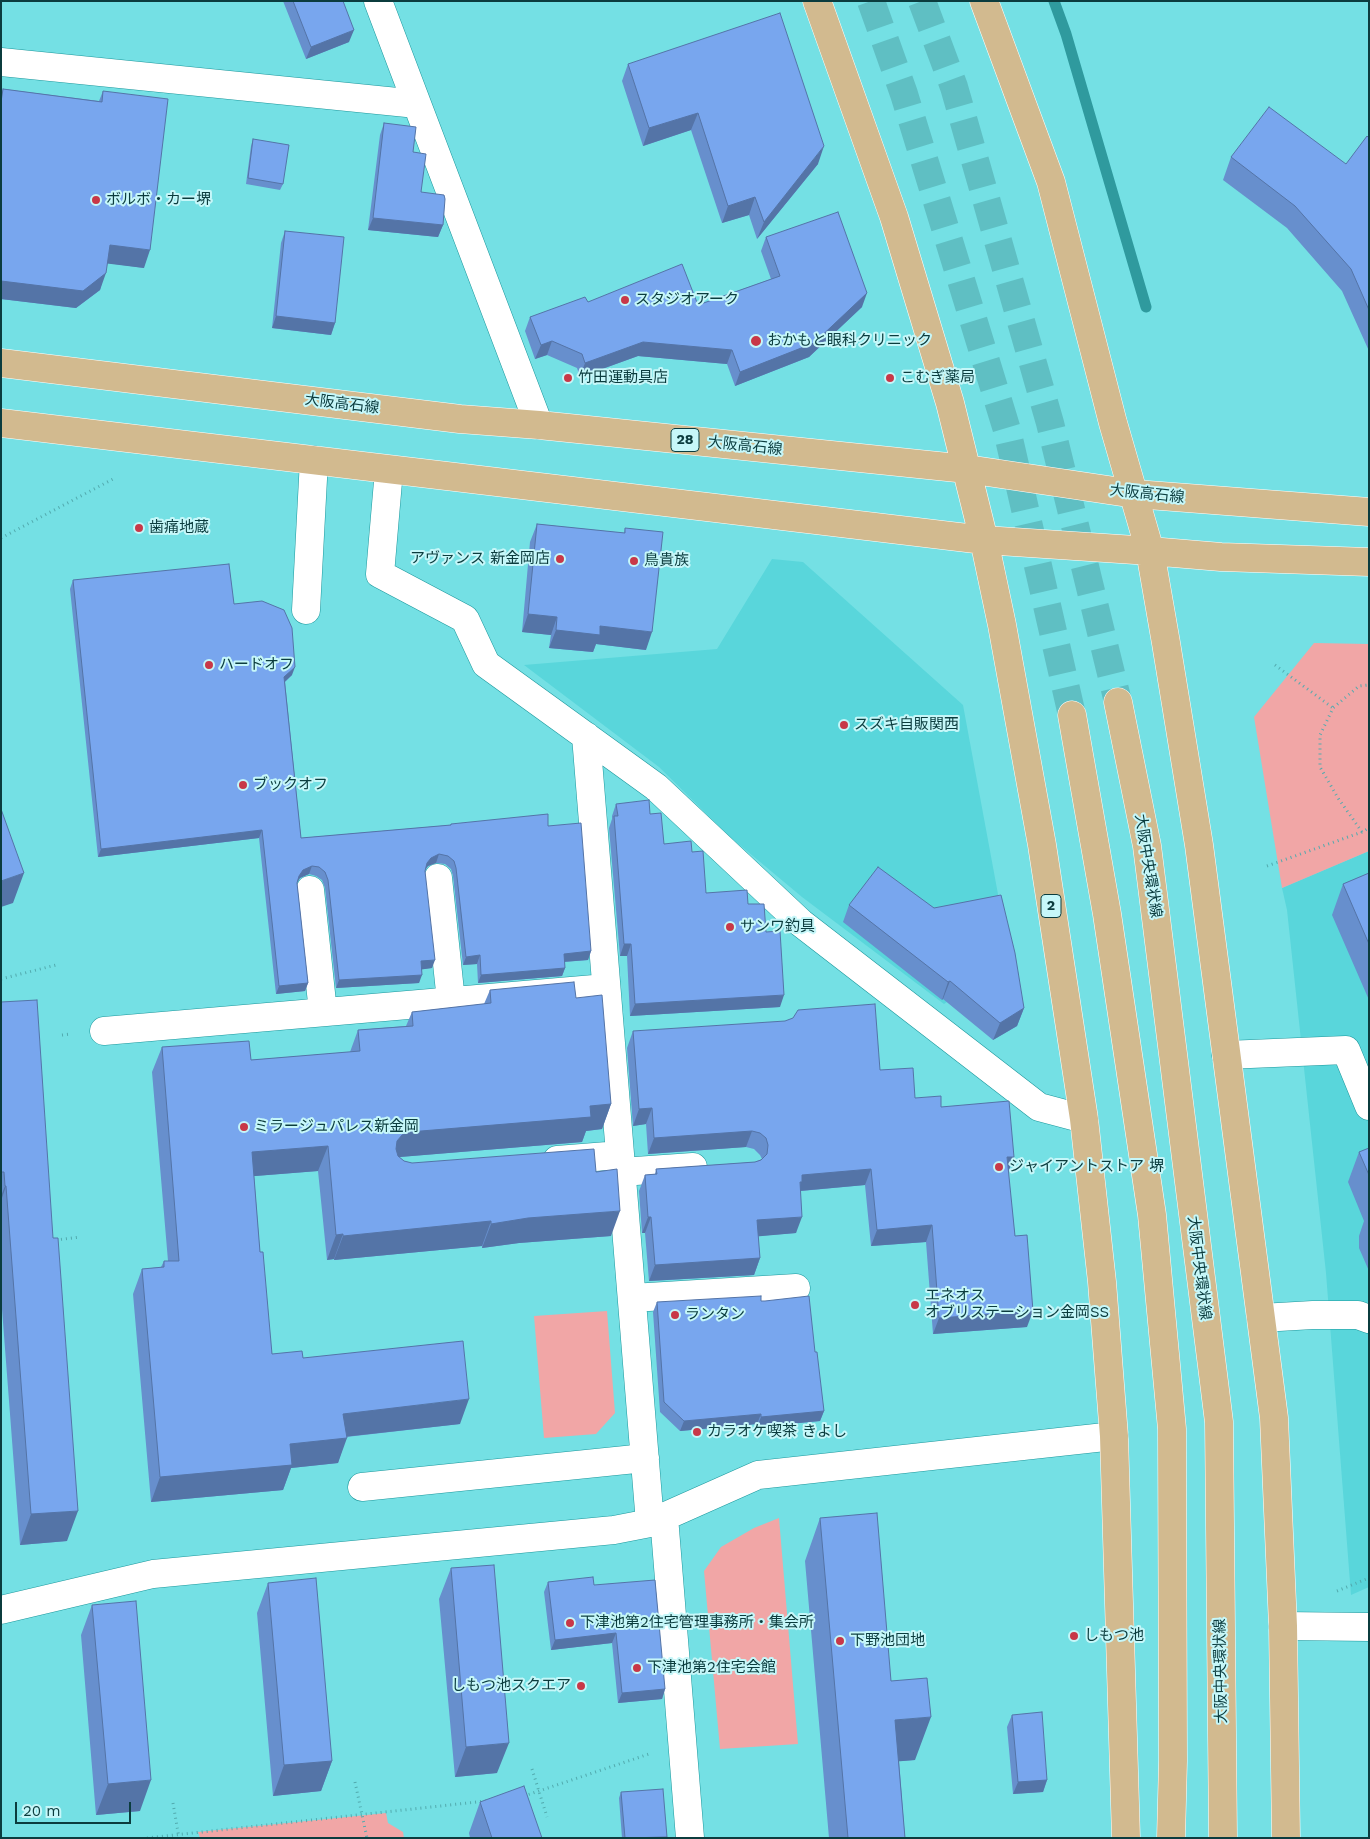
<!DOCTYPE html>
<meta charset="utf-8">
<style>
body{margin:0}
#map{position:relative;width:1370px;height:1839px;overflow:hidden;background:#74e0e4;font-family:"Work Sans",sans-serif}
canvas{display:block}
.frame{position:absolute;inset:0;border:2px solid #0b3c3e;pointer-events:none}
.scale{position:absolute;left:15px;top:1802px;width:116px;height:22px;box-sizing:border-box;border:2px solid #0b3c3e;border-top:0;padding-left:6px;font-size:15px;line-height:18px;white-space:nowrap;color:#0b3c3e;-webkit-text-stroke:4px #c6f7f9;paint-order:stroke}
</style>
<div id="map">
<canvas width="1370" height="1839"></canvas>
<div class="frame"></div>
<div class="scale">20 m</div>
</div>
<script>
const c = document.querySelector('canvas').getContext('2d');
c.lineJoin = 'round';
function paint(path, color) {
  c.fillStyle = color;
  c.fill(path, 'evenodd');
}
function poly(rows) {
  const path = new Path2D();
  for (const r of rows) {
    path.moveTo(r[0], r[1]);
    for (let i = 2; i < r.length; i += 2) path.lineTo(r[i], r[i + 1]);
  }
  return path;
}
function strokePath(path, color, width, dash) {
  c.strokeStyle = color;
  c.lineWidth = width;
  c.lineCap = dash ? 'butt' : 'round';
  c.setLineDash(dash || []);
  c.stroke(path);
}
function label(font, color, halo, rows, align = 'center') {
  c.font = font + ' "Work Sans","Noto Sans JP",sans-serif';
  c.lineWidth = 4;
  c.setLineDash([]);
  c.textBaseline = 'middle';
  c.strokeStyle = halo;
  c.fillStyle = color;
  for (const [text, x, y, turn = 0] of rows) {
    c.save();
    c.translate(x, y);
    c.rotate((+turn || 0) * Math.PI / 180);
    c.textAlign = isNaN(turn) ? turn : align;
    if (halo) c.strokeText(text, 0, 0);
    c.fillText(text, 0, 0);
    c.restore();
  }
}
const built = poly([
 [772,559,803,562,963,705,1010,959,944,1004,802,897,729,836,659,767,524,665,717,649],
 [1369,851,1369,1587,1351,1595,1326,1273,1287,910,1282,888]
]);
const green = poly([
 [1314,643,1369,644,1369,851,1282,888,1254,717],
 [607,1311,615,1413,596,1434,544,1438,534,1316],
 [779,1518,798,1744,720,1749,704,1571,721,1547,754,1528],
 [386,1813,388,1823,403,1832,404,1838,200,1838,198,1832]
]);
const stream = poly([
 [1054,1,1066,34,1146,307]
]);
const majorTunnel = poly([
 [871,1,904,94,1007,430,1072,715],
 [922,1,954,87,1050,423,1118,702]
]);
const path = poly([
 [1,538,115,478],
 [1275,665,1333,708],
 [1362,832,1338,798,1320,767,1320,735,1333,708,1359,686,1369,685],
 [1267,866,1362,832,1369,828],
 [1,979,56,965],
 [62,1035,71,1034],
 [56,1240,80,1237],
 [1337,1591,1369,1578],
 [532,1769,547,1817],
 [355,1782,367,1838],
 [524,1796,649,1754],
 [173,1803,179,1838],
 [147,1838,486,1801]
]);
const minor = poly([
 [1,62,417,104,378,1],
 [417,104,539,425],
 [389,470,380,574,465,619,486,664,656,787,801,923,1039,1107,1084,1119],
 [306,610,314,460],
 [586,736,650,1523],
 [438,878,451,1001],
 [310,890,323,1012],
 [104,1031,606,988],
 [1226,1055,1346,1050,1369,1106],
 [557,1160,620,1155],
 [621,1172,693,1167],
 [632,1298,796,1288],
 [1261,1318,1313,1315,1358,1315,1369,1319],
 [362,1487,645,1458],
 [664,1517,690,1838],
 [1,1610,153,1574,614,1530,650,1523,758,1475,1114,1436],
 [1283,1626,1369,1627]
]);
const major = poly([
 [817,1,894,217,950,403,984,540,1002,625,1042,845,1084,1119,1102,1282,1114,1436,1126,1838],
 [984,1,1051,182,1113,423,1150,551,1166,643,1199,845,1274,1418,1283,1626,1286,1838],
 [1,363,460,419,539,425,967,469,1135,494,1369,512],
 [1,423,984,540,1150,551,1221,557,1369,562],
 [1118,702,1147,846,1219,1422,1223,1838],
 [1072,715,1107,914,1152,1215,1172,1429,1173,1761,1171,1838]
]);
const wall = poly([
 [283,1,343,1,349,42,306,59],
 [628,64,818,164,757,239,749,215,722,223,691,130,643,146,622,81],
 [3,89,99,101,103,91,144,268,107,263,100,290,76,308,1,299,1,93],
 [384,123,413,152,421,192,443,225,438,237,368,230,380,135],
 [1369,138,1369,351,1342,291,1287,228,1223,180,1231,157,1346,164],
 [253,139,283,184,280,190,246,184,251,146],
 [285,231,335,323,331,335,272,328,281,243],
 [766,237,862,307,809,357,735,386,727,364,638,356,580,377,577,368,547,355,535,359,525,331,530,317,588,302,698,305,771,279,761,251],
 [537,524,624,533,625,528,646,650,596,644,593,652,549,648,551,635,522,632,530,542],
 [73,580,234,604,292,675,285,682,301,838,450,825,451,824,548,826,591,951,588,960,564,962,565,968,562,976,478,983,477,964,463,965,453,876,451,869,445,864,436,863,428,866,426,869,425,871,432,968,422,969,419,983,336,988,325,888,322,880,316,876,309,874,300,878,297,883,308,983,305,991,276,994,259,838,98,857,70,589],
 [616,804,650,814,664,844,692,852,706,893,748,904,766,932,780,1007,630,1016,627,956,620,956,609,828,612,819,612,816],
 [1369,873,1369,1000,1332,915,1343,884],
 [849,905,1024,1008,1017,1026,993,1040,943,999,942,1000,843,922],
 [490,990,576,998,611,1104,602,1129,586,1131,582,1142,399,1157,404,1161,412,1163,596,1172,611,1236,519,1243,482,1248,482,1246,334,1260,334,1259,327,1260,318,1171,254,1176,260,1252,272,1354,303,1358,460,1424,346,1437,338,1463,291,1468,283,1490,151,1502,133,1294,142,1269,161,1267,164,1261,168,1261,152,1072,162,1047,251,1060,350,1052,358,1030,406,1026,412,1012,484,1004],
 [1,1002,67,1541,20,1545,1,1296],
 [633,1031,880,1070,915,1098,941,1107,1008,1173,1015,1236,1027,1327,933,1334,926,1242,871,1246,865,1185,801,1191,796,1233,758,1236,760,1258,754,1275,649,1281,645,1233,642,1233,639,1191,645,1175,655,1174,656,1169,755,1162,762,1159,760,1155,754,1149,746,1147,648,1154,646,1124,633,1126,627,1048],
 [1369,1148,1369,1271,1359,1248,1359,1236,1364,1221,1348,1182,1359,1152],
 [761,1301,815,1352,824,1411,820,1421,757,1427,757,1424,680,1431,660,1412,653,1312,657,1302],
 [820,1518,891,1681,915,1760,899,1761,905,1838,829,1838,805,1561],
 [451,1568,497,1773,455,1777,439,1599],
 [548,1582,594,1585,665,1689,662,1699,618,1703,612,1643,551,1650,544,1592],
 [268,1583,332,1761,321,1791,273,1796,257,1613],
 [92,1605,140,1811,96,1815,81,1635],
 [1012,1715,1047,1780,1043,1792,1013,1794,1007,1727],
 [621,1792,667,1838,622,1838,619,1798],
 [480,1802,542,1838,470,1838,469,1833]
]);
const shadedWall = poly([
 [354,30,349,42,306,59,311,47],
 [698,113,691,130,643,146,649,128],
 [824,146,818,164,757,239,764,222],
 [755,197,749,215,722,223,728,206],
 [373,218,443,225,438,237,368,230],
 [110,245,150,250,144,268,103,263],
 [106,273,100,290,76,308,1,299,1,281],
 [867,293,862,307,809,357,735,386,740,372],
 [276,316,335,323,331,335,272,328],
 [552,341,547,355,535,359,541,345],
 [643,342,732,350,727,364,638,356,580,377,585,363],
 [528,614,557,617,551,635,522,632],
 [600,626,652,632,646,650,596,644,593,652,549,648,556,630],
 [295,667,292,675,281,685,284,677],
 [262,830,259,838,98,857,101,849],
 [439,854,436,863,428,866,424,871,427,863,431,858],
 [312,866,309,874,300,878,296,884,299,876,303,870],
 [24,873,13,903,1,907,1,881],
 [624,944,631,944,627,956,620,956],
 [591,951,588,960,561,962,564,954],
 [480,955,477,964,463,965,466,957],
 [435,960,432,968,418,970,421,961],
 [565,968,562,976,478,983,481,975],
 [422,975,419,983,336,988,339,980],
 [950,981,943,999,942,1000,948,982],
 [308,983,305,991,276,994,279,986],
 [784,995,780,1007,630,1016,635,1004],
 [1024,1008,1017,1026,993,1040,1000,1023],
 [611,1104,602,1129,586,1131,582,1142,400,1157,393,1159,397,1141,402,1135,409,1132,590,1106],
 [652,1108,646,1124,633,1126,639,1109],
 [752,1131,746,1147,648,1154,654,1138],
 [328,1146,318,1171,243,1177,252,1152],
 [1007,1157,1014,1157,1008,1173],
 [871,1169,865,1185,799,1191,802,1175],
 [5,1186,6,1186,1,1201,1,1196],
 [620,1211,611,1236,519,1243,482,1248,491,1224,528,1218],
 [648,1217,651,1217,645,1233,642,1233],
 [802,1217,796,1233,751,1237,757,1220],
 [491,1221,482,1246,334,1260,343,1236],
 [932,1225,926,1242,871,1246,877,1230],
 [343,1234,334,1259,327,1260,336,1235],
 [760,1258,754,1275,649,1281,655,1265],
 [1033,1311,1027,1327,933,1334,939,1318],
 [469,1399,460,1424,334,1438,343,1414],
 [824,1411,820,1421,757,1427,761,1417],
 [761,1414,757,1424,680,1431,684,1421],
 [347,1438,338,1463,291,1468,283,1490,151,1502,160,1477,290,1444],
 [78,1511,67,1541,20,1545,31,1514],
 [616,1633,612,1643,551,1650,555,1640],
 [665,1689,662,1699,618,1703,622,1693],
 [931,1717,915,1760,879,1763,895,1720],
 [509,1743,497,1773,455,1777,466,1747],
 [332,1761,321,1791,273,1796,284,1765],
 [151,1780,140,1811,96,1815,108,1784],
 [1047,1780,1043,1792,1013,1794,1018,1782]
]);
const building = poly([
 [293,1,343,1,354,30,311,47,293,1],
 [780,13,824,146,764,222,755,197,728,206,698,113,649,128,628,64,780,13],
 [3,89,102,102,103,91,168,99,150,250,110,245,106,273,83,291,1,281,1,102,3,89],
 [1269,107,1346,164,1367,136,1369,138,1369,310,1351,269,1295,206,1231,157,1269,107],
 [384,123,416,127,413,152,426,154,421,192,444,195,445,199,443,225,373,218,384,123],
 [253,139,289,145,283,184,248,178,253,139],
 [838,212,867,293,814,343,740,372,732,350,643,342,585,363,582,354,552,341,541,345,530,317,585,297,588,302,682,264,698,305,780,276,766,237,838,212],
 [285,231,344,237,335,323,276,316,285,231],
 [537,524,625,533,625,528,663,532,652,632,600,626,600,635,556,630,557,617,528,614,537,524],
 [229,564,234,604,262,601,284,610,292,628,295,667,284,677,301,838,451,825,451,824,548,814,548,826,581,823,591,951,564,954,565,968,481,975,480,955,466,957,456,868,454,861,448,856,439,854,431,858,427,863,425,871,435,960,421,961,422,975,339,980,328,880,325,872,319,867,312,866,303,870,299,876,297,883,308,983,279,986,262,830,101,849,73,580,229,564],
 [649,800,650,814,661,813,664,844,691,841,692,852,703,851,706,893,747,890,748,904,764,904,766,932,780,931,784,995,635,1004,631,944,624,944,614,816,618,816,616,804,649,800],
 [1,809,24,873,1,881,1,809],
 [878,867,934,908,1001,895,1015,953,1024,1008,1000,1023,950,981,948,982,849,905,878,867],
 [1369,873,1369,944,1343,884,1369,873],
 [574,982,576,998,602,995,611,1104,590,1106,591,1117,409,1132,402,1135,397,1141,396,1149,398,1156,404,1161,412,1163,594,1149,596,1172,617,1169,620,1211,528,1218,491,1224,491,1221,343,1236,343,1234,336,1235,328,1146,252,1152,260,1252,263,1252,272,1354,302,1351,303,1358,463,1341,469,1399,343,1414,347,1438,290,1444,292,1465,160,1477,142,1269,164,1267,164,1261,179,1261,162,1047,249,1041,251,1060,360,1051,358,1030,413,1026,412,1012,491,1003,490,990,574,982],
 [37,1000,53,1238,58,1238,78,1511,31,1514,6,1186,5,1186,4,1172,1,1172,1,1002,37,1000],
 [875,1004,880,1070,913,1068,915,1098,941,1096,941,1107,1009,1101,1014,1157,1007,1157,1015,1236,1027,1235,1033,1311,939,1318,932,1225,877,1230,871,1169,802,1175,802,1182,800,1182,802,1217,757,1220,760,1258,655,1265,651,1217,648,1217,645,1175,657,1174,656,1169,755,1162,761,1160,767,1154,768,1145,766,1138,760,1133,752,1131,654,1138,652,1108,639,1109,633,1031,785,1021,793,1018,798,1010,875,1004],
 [1369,1148,1369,1175,1359,1152,1369,1148],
 [761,1296,761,1301,765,1301,809,1296,815,1352,817,1352,824,1411,761,1417,761,1414,684,1421,664,1402,657,1302,761,1296],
 [877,1513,891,1681,927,1678,931,1717,895,1720,905,1838,848,1838,820,1518,877,1513],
 [494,1565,509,1743,466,1747,451,1568,494,1565],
 [593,1577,594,1585,655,1580,665,1689,622,1693,616,1633,555,1640,548,1582,593,1577],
 [316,1578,332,1761,284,1765,268,1583,316,1578],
 [136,1601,151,1780,108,1784,92,1605,136,1601],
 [1042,1712,1047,1780,1018,1782,1012,1715,1042,1712],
 [524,1786,542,1838,492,1838,480,1802,524,1786],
 [663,1789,667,1837,625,1838,621,1792,663,1789]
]);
const markers = [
 [96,200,5,"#c83848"],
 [625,300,5,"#c83848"],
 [756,341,6,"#c83848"],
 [568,378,5,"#c83848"],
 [890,378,5,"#c83848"],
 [139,528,5,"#c83848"],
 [560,559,5,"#c83848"],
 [634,561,5,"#c83848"],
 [209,665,5,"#c83848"],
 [844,725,5,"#c83848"],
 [243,785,5,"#c83848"],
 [730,927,5,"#c83848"],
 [244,1127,5,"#c83848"],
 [999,1167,5,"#c83848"],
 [915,1305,5,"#c83848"],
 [675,1315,5,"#c83848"],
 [697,1432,5,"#c83848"],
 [570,1623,5,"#c83848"],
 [1074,1636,5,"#c83848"],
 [840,1641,5,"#c83848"],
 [637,1668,5,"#c83848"],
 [581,1686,5,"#c83848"]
];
const shields = [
 [685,440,28],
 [1051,906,20]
];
const shieldNames = [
 ["28",685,440],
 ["2",1051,906]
];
const poiNames = [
 ["ボルボ・カー堺",106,200],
 ["スタジオアーク",635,300],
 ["おかもと眼科クリニック",767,341],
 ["竹田運動具店",578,378],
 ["こむぎ薬局",900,378],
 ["歯痛地蔵",149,528],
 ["アヴァンス 新金岡店",550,559,"right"],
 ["鳥貴族",644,561],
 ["ハードオフ",219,665],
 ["スズキ自販関西",854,725],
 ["ブックオフ",253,785],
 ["サンワ釣具",740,927],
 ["ミラージュパレス新金岡",254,1127],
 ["ジャイアントストア 堺",1009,1167],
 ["エネオス",925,1296],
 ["オブリステーション金岡SS",925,1313],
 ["ランタン",685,1315],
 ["カラオケ喫茶 きよし",707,1432],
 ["下津池第2住宅管理事務所・集会所",580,1623],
 ["しもつ池",1084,1636],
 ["下野池団地",850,1641],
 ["下津池第2住宅会館",647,1668],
 ["しもつ池スクエア",571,1686,"right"]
];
const streetNames = [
 ["大阪高石線",342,404,7],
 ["大阪高石線",745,446,6],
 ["大阪高石線",1147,494,6],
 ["大阪中央環状線",1148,866,81],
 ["大阪中央環状線",1199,1268,83],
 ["大阪中央環状線",1221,1671,-91]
];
paint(built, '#59d6db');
paint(green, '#f1a6a6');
strokePath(stream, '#2f9a9e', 11);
strokePath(majorTunnel, '#5fbfc3', 28, [28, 14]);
strokePath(minor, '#1b979c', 29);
strokePath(major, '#fff', 29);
strokePath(path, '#52aaae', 3, [1, 4]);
strokePath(minor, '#fff', 28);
strokePath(major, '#d2ba8f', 28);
paint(wall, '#678fcd');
paint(shadedWall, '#5474a7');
paint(building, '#78a6ee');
strokePath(building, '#5474a7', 1);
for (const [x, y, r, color] of markers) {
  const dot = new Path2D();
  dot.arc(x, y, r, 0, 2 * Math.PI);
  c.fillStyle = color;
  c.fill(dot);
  strokePath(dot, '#c6f7f9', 2);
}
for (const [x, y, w] of shields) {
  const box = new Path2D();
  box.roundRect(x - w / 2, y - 11.5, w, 23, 4);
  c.fillStyle = '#c6f7f9';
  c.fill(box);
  strokePath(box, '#0b3c3e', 1);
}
label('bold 14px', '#0b3c3e', null, shieldNames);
label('15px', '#0b3c3e', '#c6f7f9', poiNames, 'left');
label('15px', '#0b3c3e', '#c6f7f9', streetNames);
</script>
